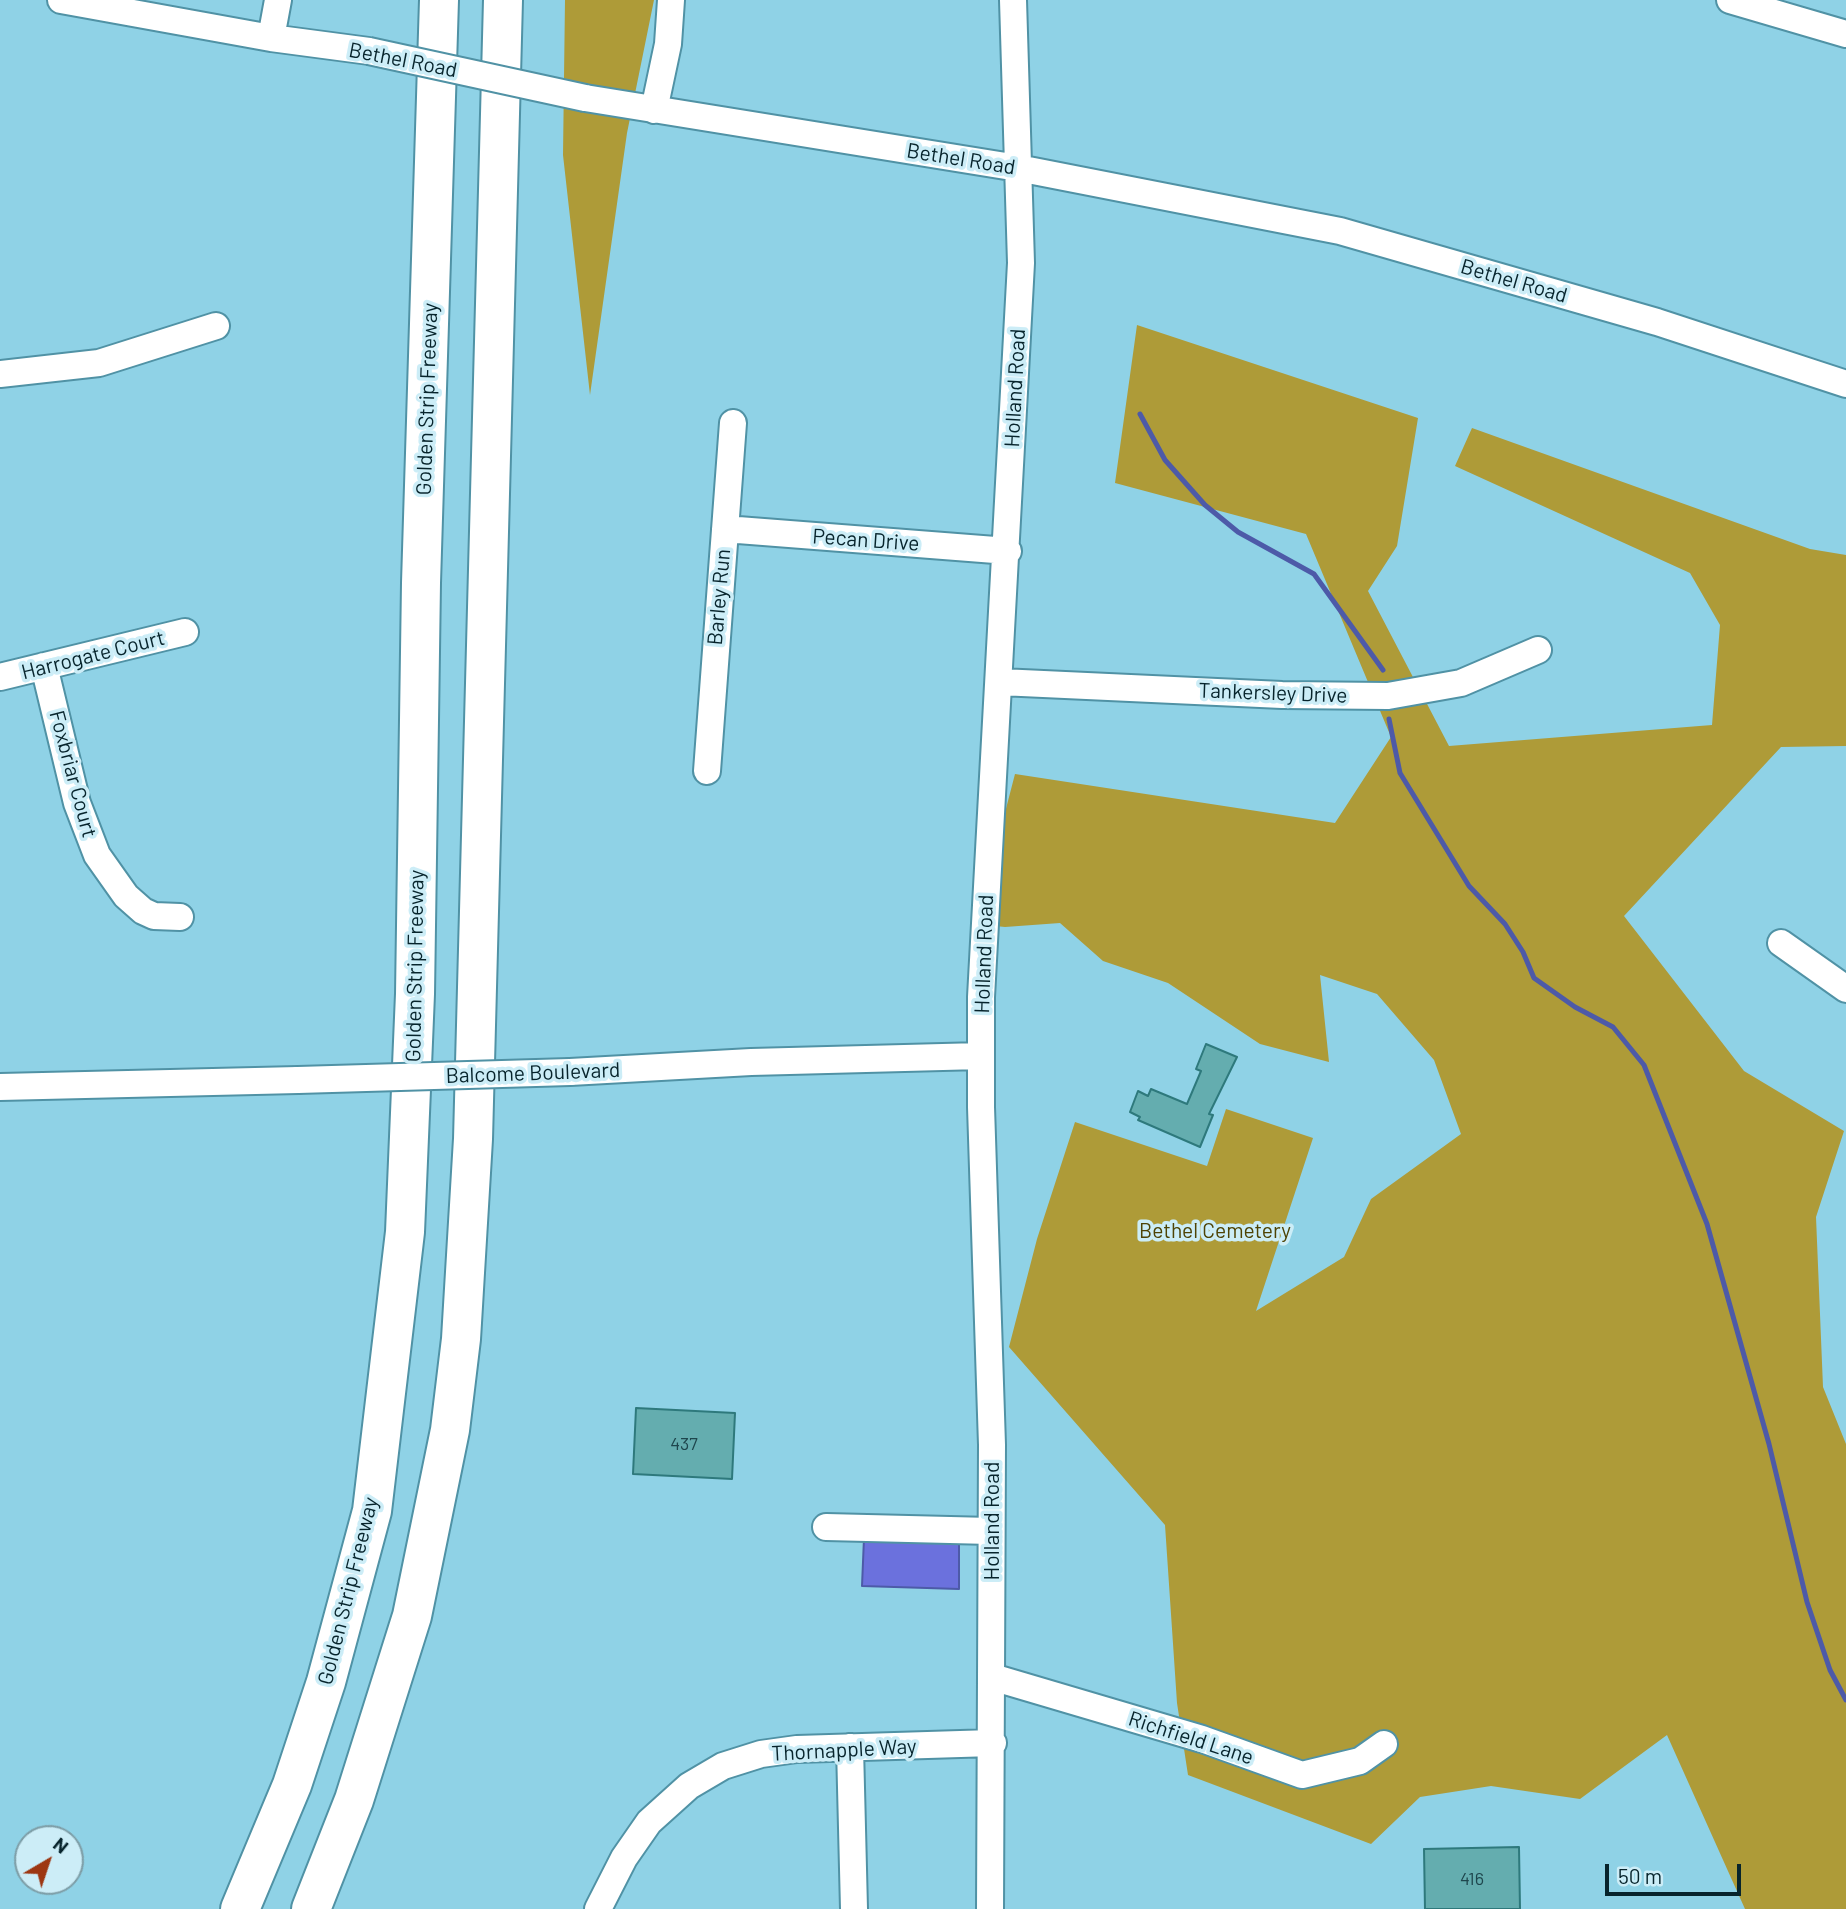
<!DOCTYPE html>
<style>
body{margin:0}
#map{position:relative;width:1846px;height:1909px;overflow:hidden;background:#8fd2e6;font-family:Barlow,sans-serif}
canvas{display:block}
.north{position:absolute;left:14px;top:1825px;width:70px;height:70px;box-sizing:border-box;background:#ccedf7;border:2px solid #7d9da6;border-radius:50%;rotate:39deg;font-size:19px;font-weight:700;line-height:28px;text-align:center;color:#07242c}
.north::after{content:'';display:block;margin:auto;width:24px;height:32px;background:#9d3712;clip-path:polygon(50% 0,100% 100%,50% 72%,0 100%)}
.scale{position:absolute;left:1605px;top:1864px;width:136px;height:32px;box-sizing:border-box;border:4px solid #07242c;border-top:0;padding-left:9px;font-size:21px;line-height:24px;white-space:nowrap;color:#07242c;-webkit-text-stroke:5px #ccedf7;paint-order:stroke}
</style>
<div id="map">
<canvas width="1846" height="1909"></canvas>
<div class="north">N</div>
<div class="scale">50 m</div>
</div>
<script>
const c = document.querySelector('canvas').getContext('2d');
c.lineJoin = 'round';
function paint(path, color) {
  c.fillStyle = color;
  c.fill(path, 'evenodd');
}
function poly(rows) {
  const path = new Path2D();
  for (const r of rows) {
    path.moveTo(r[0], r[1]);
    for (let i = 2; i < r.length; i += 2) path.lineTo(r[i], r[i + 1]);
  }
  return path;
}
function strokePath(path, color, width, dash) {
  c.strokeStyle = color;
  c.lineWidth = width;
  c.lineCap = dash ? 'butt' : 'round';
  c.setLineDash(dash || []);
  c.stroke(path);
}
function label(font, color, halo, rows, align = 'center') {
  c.font = font + ' Barlow,sans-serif';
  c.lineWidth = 7;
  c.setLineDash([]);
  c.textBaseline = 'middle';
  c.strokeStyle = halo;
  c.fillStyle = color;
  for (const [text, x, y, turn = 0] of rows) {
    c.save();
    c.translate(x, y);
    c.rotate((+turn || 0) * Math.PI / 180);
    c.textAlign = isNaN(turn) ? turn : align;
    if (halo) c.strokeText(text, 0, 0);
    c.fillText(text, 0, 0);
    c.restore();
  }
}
const green = poly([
 [565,0,654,0,627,133,590,395,563,155],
 [1137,325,1418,418,1397,546,1368,591,1449,746,1712,725,1720,625,1690,573,1455,466,1472,428,1810,549,1846,555,1846,746,1781,747,1624,916,1744,1071,1844,1131,1816,1217,1823,1387,1846,1444,1846,1909,1745,1909,1667,1735,1580,1799,1491,1786,1420,1797,1371,1844,1188,1775,1177,1703,1165,1525,1009,1347,1037,1239,1075,1122,1207,1166,1226,1109,1313,1138,1256,1311,1344,1257,1371,1199,1461,1134,1434,1060,1377,994,1320,975,1329,1062,1260,1044,1168,983,1103,961,1060,923,1005,927,976,924,1015,774,1335,823,1391,737,1306,534,1115,483]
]);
const water = poly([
 [864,1538,959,1543,959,1589,862,1586,864,1538]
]);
const stream = poly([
 [1140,414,1165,460,1205,505,1238,532,1314,574,1383,670],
 [1389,719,1400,773,1469,886,1505,924,1523,952,1534,978,1575,1007,1613,1027,1644,1065,1707,1224,1769,1444,1807,1602,1830,1670,1846,1700]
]);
const building = poly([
 [1206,1044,1237,1057,1209,1114,1213,1115,1200,1147,1138,1120,1140,1117,1130,1112,1138,1091,1148,1096,1151,1089,1187,1104,1201,1071,1196,1069,1206,1044],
 [636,1408,735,1413,732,1479,633,1474,636,1408],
 [1519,1847,1520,1909,1425,1909,1424,1849,1519,1847]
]);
const minor = poly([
 [61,0,271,38,369,51],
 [1730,0,1846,34],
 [271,38,278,0],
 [585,98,1018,168,1340,231,1657,322,1846,384],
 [654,110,668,44,671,0],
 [0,374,99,363,216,326],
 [725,529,1008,551],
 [44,666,77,803,97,855,126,896,143,911,154,916,180,917],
 [0,677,185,632],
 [1000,682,1282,695,1388,696,1461,683,1538,650],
 [707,771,733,423],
 [1781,943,1846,989],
 [570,1072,751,1062,981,1056],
 [0,1087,298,1080],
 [826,1527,991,1531],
 [992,1677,1202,1739,1302,1775,1360,1761,1384,1744],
 [850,1747,854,1909],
 [598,1909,624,1858,649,1822,689,1786,723,1766,761,1754,797,1749,993,1743],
 [990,1909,992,1445,981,1107,981,997,1021,263,1013,0]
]);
const highway = poly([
 [240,1909,292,1785,326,1682,372,1511,405,1232,415,994,421,583,439,0],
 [311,1909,354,1800,412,1616,450,1430,461,1339,473,1139,503,0]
]);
const minorBridge = poly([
 [369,51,585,98],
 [298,1080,570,1072]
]);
const numberNames = [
 ["437",684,1444],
 ["416",1472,1879]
];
const streetNames = [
 ["Bethel Road",403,60,11],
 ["Bethel Road",961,159,9],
 ["Bethel Road",1514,281,16],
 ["Holland Road",1015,388,-87],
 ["Golden Strip Freeway",427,399,-88],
 ["Pecan Drive",866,540,4],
 ["Barley Run",719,597,-85],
 ["Harrogate Court",93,655,-14],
 ["Tankersley Drive",1273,693,2],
 ["Foxbriar Court",73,774,75],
 ["Holland Road",984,954,-88],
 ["Golden Strip Freeway",415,966,-89],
 ["Balcome Boulevard",533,1073,-2],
 ["Holland Road",992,1521,-90],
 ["Golden Strip Freeway",348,1591,-76],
 ["Richfield Lane",1191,1738,18],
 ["Thornapple Way",844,1750,-3]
];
const parkNames = [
 ["Bethel Cemetery",1215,1231]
];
paint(green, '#ae9b38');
paint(water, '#6b71dd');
strokePath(water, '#4d5aa8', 2);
strokePath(stream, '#4d5aa8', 5);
paint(building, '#64adaf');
strokePath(building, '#2e797c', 2);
strokePath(minor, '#5092a5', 30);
strokePath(highway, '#5092a5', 42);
strokePath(minor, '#fff', 26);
strokePath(highway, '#fff', 38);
strokePath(minorBridge, '#5092a5', 30, []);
strokePath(minorBridge, '#fff', 26);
label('18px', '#1e464d', null, numberNames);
label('21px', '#07242c', '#ccedf7', streetNames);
label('21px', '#4e4304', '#ccedf7', parkNames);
</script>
